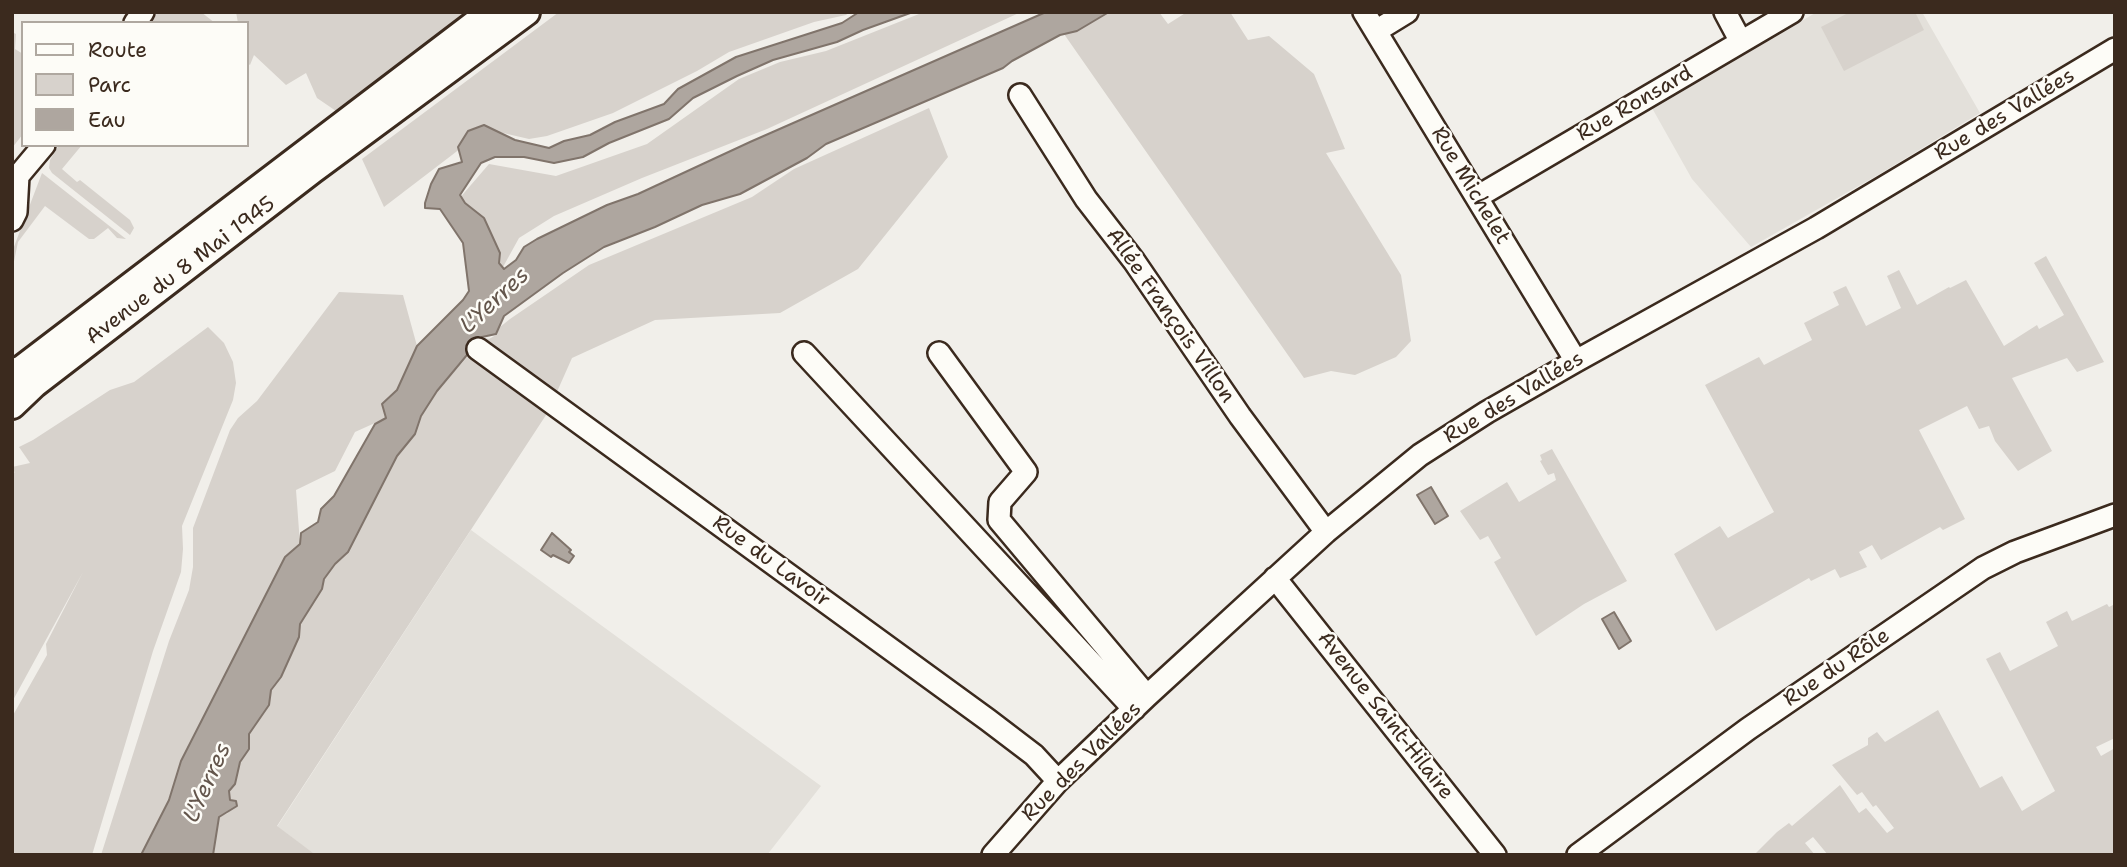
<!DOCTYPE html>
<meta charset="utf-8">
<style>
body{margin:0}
#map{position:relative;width:2127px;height:867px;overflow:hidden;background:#f1efea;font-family:"Shantell Sans",sans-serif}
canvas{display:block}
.frame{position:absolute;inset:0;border:14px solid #3b2a1e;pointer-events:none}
.legend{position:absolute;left:21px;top:21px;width:228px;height:126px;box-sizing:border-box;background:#fdfcf7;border:2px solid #afa8a0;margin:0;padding:9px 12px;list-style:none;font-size:21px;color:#3b2a1e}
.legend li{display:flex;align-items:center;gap:14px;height:35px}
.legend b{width:35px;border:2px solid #afa8a0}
</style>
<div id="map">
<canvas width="2127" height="867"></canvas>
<div class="frame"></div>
<ul class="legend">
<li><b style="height:9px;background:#fdfcf7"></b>Route</li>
<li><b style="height:19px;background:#d7d2cc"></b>Parc</li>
<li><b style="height:19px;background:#aea69f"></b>Eau</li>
</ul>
</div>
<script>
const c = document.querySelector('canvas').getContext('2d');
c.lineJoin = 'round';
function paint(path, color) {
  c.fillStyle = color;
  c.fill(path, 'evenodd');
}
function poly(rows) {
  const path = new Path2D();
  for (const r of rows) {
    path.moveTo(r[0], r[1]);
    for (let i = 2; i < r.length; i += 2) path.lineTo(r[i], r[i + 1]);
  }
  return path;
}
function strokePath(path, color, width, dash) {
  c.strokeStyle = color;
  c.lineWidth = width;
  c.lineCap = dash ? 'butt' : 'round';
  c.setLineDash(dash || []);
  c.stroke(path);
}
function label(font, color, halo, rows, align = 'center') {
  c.font = font + ' "Shantell Sans",sans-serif';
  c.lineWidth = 5;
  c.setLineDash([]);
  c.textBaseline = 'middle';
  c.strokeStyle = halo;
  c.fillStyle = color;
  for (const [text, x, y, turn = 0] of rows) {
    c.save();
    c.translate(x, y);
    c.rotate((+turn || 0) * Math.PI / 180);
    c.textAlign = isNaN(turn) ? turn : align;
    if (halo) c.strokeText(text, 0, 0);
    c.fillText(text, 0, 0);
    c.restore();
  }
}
const built = poly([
 [1817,12,1922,12,1980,113,1878,175,1751,247,1692,179,1652,108],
 [471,530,821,786,767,855,316,855,277,827]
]);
const green = poly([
 [158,12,201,12,215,23,150,23],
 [236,12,468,12,336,111,317,98,306,73,286,85,254,55,250,65,247,63,247,23,238,23],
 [559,12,850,12,846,15,814,22,729,52,697,71,613,113,547,136,529,139,486,129,384,207,362,159],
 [924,12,1021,12,767,129,642,178,554,216,519,238,503,267,458,200,489,164,556,176,647,144,739,79,780,62,826,51],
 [1109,12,1159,12,1168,24,1187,12,1230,12,1248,40,1269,36,1314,74,1345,149,1326,153,1401,275,1411,341,1396,357,1355,375,1331,371,1304,378,1064,34,1077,31],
 [1850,12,1915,12,1924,30,1844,71,1821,27],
 [12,32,16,34,15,49,23,54,23,134,12,148],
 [929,108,948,157,858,269,780,313,655,320,572,358,548,412,277,826,316,855,213,855,219,817,228,813,229,791,240,762,249,749,249,734,269,705,271,690,281,677,299,637,300,624,322,589,324,579,335,564,348,552,397,456,415,434,421,416,437,391,484,338,489,339,496,335,500,327,510,319,589,265,752,197,794,169],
 [59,145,82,145,62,169,77,182,80,180,130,220,134,228,130,235,52,173,49,168,50,160],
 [42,173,126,239,117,238,108,228,94,239,89,239,45,206,18,242,12,271,12,252],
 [2046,256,2104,362,2077,372,2067,358,2012,378,2052,451,2018,471,1995,441,1989,426,1979,429,1967,406,1919,430,1965,519,1943,530,1940,527,1881,560,1872,545,1859,552,1867,567,1840,578,1835,569,1811,581,1809,578,1716,631,1674,554,1720,526,1728,538,1774,512,1705,385,1759,357,1764,365,1812,340,1804,323,1839,305,1833,292,1846,286,1866,326,1901,308,1887,276,1899,270,1917,305,1949,287,1950,288,1966,280,2004,346,2037,325,2039,329,2064,315,2034,263],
 [339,292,403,295,417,346,407,370,397,390,382,404,386,418,355,432,335,471,296,490,300,544,285,557,181,761,176,783,146,847,141,855,101,855,169,641,189,590,193,567,193,528,230,430,238,418,257,401],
 [208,327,224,343,233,362,236,383,233,400,182,526,183,549,181,572,153,651,92,855,12,855,12,717,47,655,46,644,83,572,12,702,12,474,15,472,12,471,12,467,30,463,19,447,33,440,110,390,134,382],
 [1552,449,1627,581,1584,604,1536,636,1494,562,1501,558,1495,548,1488,536,1480,540,1460,511,1507,482,1519,502,1556,480,1554,473,1548,475,1540,461,1542,460,1540,455],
 [2107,604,2109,607,2115,604,2115,738,2096,747,2101,756,2115,748,2115,855,1828,855,1813,837,1805,843,1815,855,1754,855,1777,832,1789,823,1792,826,1840,785,1859,813,1866,808,1887,833,1894,828,1876,805,1873,807,1862,792,1857,795,1832,765,1868,745,1868,738,1877,732,1885,742,1938,710,1980,788,2002,776,2022,811,2055,791,1986,659,2000,652,2010,671,2058,646,2046,622,2067,611,2072,621]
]);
const water = poly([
 [859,12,913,12,863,30,837,42,773,60,737,76,693,98,669,119,609,143,583,157,554,163,524,157,495,157,481,163,460,195,465,203,484,218,500,253,499,263,504,269,516,260,524,247,537,239,607,205,638,194,750,142,1046,12,1109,12,1077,31,1060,35,1012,61,1003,68,826,144,807,158,740,194,702,205,655,227,604,247,563,273,504,316,496,334,482,337,437,391,421,416,415,434,397,456,348,552,335,564,324,579,322,589,300,624,299,637,281,677,271,690,269,705,249,734,249,749,240,762,235,784,229,791,230,800,236,801,237,806,219,817,213,855,141,855,169,800,181,761,285,557,300,544,301,533,318,522,321,509,334,496,375,424,386,418,382,404,397,390,417,346,463,300,469,291,463,243,440,209,425,208,425,203,431,184,439,169,462,162,458,147,468,131,484,125,515,140,549,148,564,141,590,135,615,122,664,104,678,89,736,57,842,23,859,12],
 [1431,487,1448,516,1435,524,1417,495,1431,487],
 [552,533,571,550,569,552,574,556,569,563,553,555,551,557,541,550,552,533],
 [1614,612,1631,641,1619,649,1602,619,1614,612]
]);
const minor = poly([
 [1364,12,1576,361],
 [1725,12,1741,42],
 [135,23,143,12],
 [1376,31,1407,12],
 [1020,95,1086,199,1134,261,1240,416,1326,532],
 [1477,197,1792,12],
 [12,220,16,212,18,176,44,145],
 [478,349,988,720,1034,755,1058,781],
 [804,353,1134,709],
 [939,353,1026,472,1000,502,999,520,1147,696],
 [1275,578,1495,855],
 [993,855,1058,781,1147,696,1326,532,1420,455,1487,412,1576,361,1816,228,2115,49],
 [1578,855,1748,729,1983,568,2015,552,2115,515]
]);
const major = poly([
 [12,373,22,369,491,12],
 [12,405,34,384,312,170,526,12]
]);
const streetNames = [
 ["Rue Ronsard",1635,104,-30],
 ["Rue des Vallées",2005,115,-31],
 ["Rue Michelet",1470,186,59],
 ["Avenue du 8 Mai 1945",181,271,-37],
 ["Allée François Villon",1170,316,55],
 ["Rue des Vallées",1514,398,-31],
 ["Rue du Lavoir",771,562,36],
 ["Rue du Rôle",1837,668,-34],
 ["Avenue Saint-Hilaire",1385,716,52],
 ["Rue des Vallées",1082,762,-45]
];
const waterNames = [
 ["L'Yerres",495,301,-43],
 ["L'Yerres",208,783,-66]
];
paint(built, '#e3e0da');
paint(green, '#d7d2cc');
paint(water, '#aea69f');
strokePath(water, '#80746b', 2);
strokePath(minor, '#3b2a1e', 26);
strokePath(major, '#3b2a1e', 32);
strokePath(minor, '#fdfcf7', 21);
strokePath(major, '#fdfcf7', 26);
label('21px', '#3b2a1e', '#fdfcf7', streetNames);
label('italic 23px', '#63554b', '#fdfcf7', waterNames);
</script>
